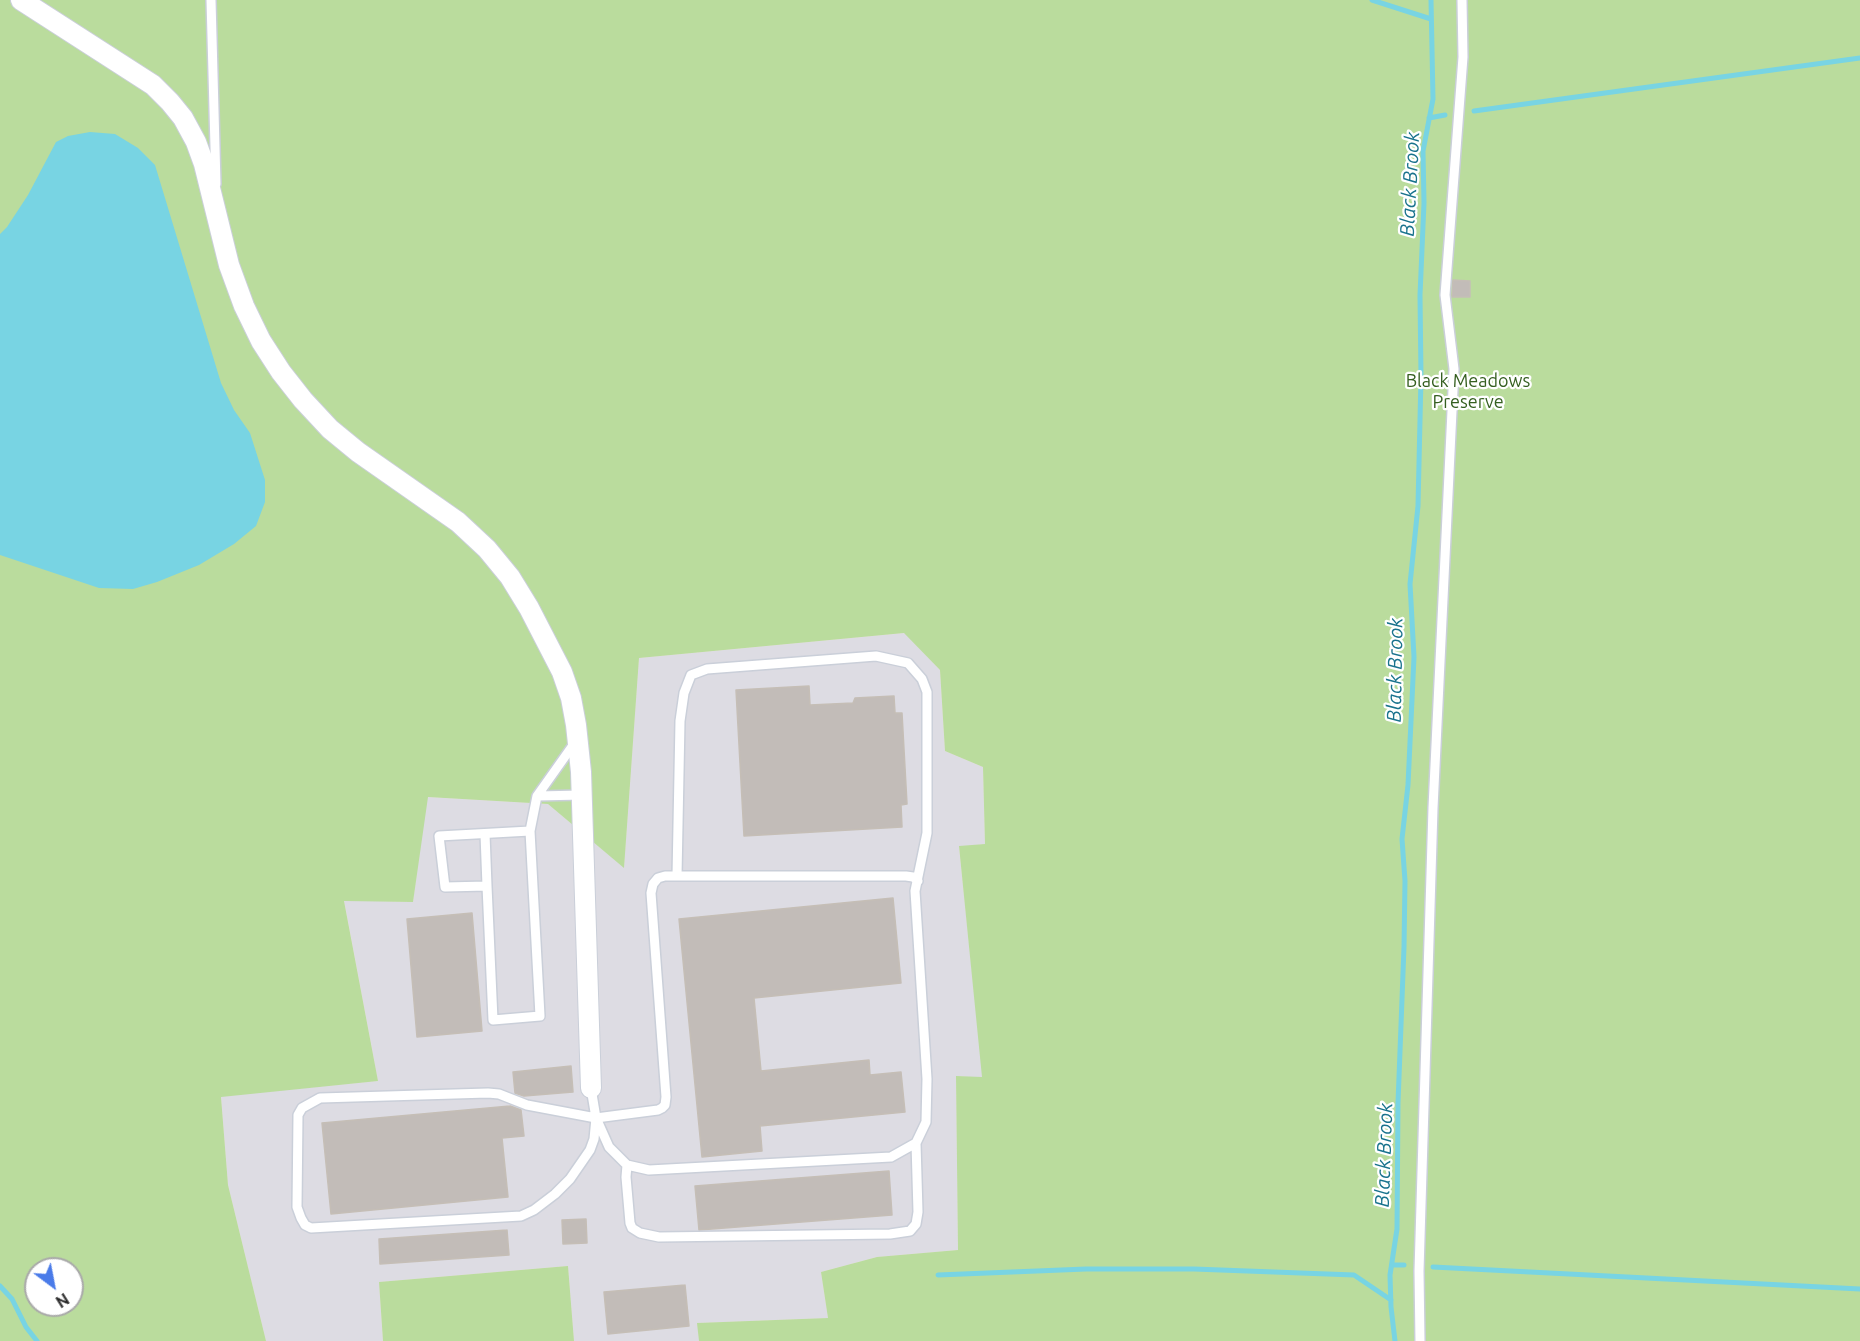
<!DOCTYPE html>
<style>
body{margin:0}
#map{position:relative;width:1860px;height:1341px;overflow:hidden;background:#eae2dc;font-family:Ubuntu,sans-serif}
canvas{display:block}
.north{position:absolute;left:24px;top:1257px;width:60px;height:60px;box-sizing:border-box;background:#fff;border:2px solid #a9a9a9;border-radius:50%;rotate:148deg;font-size:16px;font-weight:700;line-height:24px;text-align:center;color:#292929}
.north::after{content:'';display:block;margin:auto;width:21px;height:27px;background:#4a7be9;clip-path:polygon(50% 0,100% 100%,50% 72%,0 100%)}
</style>
<div id="map">
<canvas width="1860" height="1341"></canvas>
<div class="north">N</div>
</div>
<script>
const c = document.querySelector('canvas').getContext('2d');
c.lineJoin = 'round';
function paint(path, color) {
  c.fillStyle = color;
  c.fill(path, 'evenodd');
}
function poly(rows) {
  const path = new Path2D();
  for (const r of rows) {
    path.moveTo(r[0], r[1]);
    for (let i = 2; i < r.length; i += 2) path.lineTo(r[i], r[i + 1]);
  }
  return path;
}
function strokePath(path, color, width, dash) {
  c.strokeStyle = color;
  c.lineWidth = width;
  c.lineCap = dash ? 'butt' : 'round';
  c.setLineDash(dash || []);
  c.stroke(path);
}
function label(font, color, halo, rows, align = 'center') {
  c.font = font + ' Ubuntu,sans-serif';
  c.lineWidth = 4.5;
  c.setLineDash([]);
  c.textBaseline = 'middle';
  c.strokeStyle = halo;
  c.fillStyle = color;
  for (const [text, x, y, turn = 0] of rows) {
    c.save();
    c.translate(x, y);
    c.rotate((+turn || 0) * Math.PI / 180);
    c.textAlign = isNaN(turn) ? turn : align;
    if (halo) c.strokeText(text, 0, 0);
    c.fillText(text, 0, 0);
    c.restore();
  }
}
const industrial = poly([
 [905,633,940,670,945,751,983,767,985,844,959,847,983,1078,956,1076,958,1250,877,1257,821,1272,828,1318,698,1323,699,1341,574,1341,568,1266,379,1282,383,1341,266,1341,228,1185,221,1096,378,1081,344,900,413,902,427,797,548,804,624,867,639,658]
]);
const green = poly([
 [0,0,1860,0,1860,1341,699,1341,697,1323,828,1318,821,1272,877,1257,958,1250,956,1076,982,1077,959,846,985,844,983,767,945,751,940,670,904,633,639,658,624,868,548,804,428,797,413,902,344,901,378,1081,221,1097,228,1185,266,1341,0,1341],
 [36,1269,72,1269,72,1305,36,1305],
 [568,1266,574,1341,383,1341,379,1282]
]);
const water = poly([
 [90,132,115,134,138,148,155,165,221,383,234,410,250,433,265,480,265,502,256,526,234,544,199,565,157,582,133,589,99,588,0,555,0,234,7,227,28,195,56,142,68,136]
]);
const stream = poly([
 [1372,0,1431,19],
 [1474,111,1860,58],
 [1429,118,1445,115],
 [1392,1265,1404,1265],
 [1433,1267,1860,1289],
 [938,1275,1086,1269,1194,1269,1354,1275,1391,1300],
 [0,1286,12,1299,26,1327,37,1341],
 [1395,1341,1391,1307,1390,1275,1397,1229,1398,1103,1404,947,1405,881,1402,839,1408,785,1414,657,1410,584,1418,506,1421,377,1420,295,1424,203,1423,151,1433,99,1431,0]
]);
const building = poly([
 [1453,280,1470,281,1470,297,1452,297,1453,280],
 [809,686,810,705,853,703,855,698,894,696,895,713,902,713,907,804,901,805,902,827,744,836,736,690,809,686],
 [893,898,901,983,754,998,761,1071,869,1060,870,1075,901,1072,905,1112,760,1126,762,1151,702,1157,679,919,893,898],
 [472,913,482,1031,417,1037,407,919,472,913],
 [571,1066,573,1092,524,1096,515,1093,513,1072,571,1066],
 [510,1106,521,1110,524,1136,502,1138,508,1197,331,1214,322,1123,510,1106],
 [889,1171,892,1215,699,1230,695,1186,889,1171],
 [586,1219,587,1243,563,1244,562,1220,586,1219],
 [507,1230,509,1255,380,1264,379,1239,507,1230],
 [685,1285,689,1326,608,1334,604,1292,685,1285]
]);
const lane = poly([
 [211,0,216,184],
 [576,741,537,796,582,795],
 [530,831,439,836,445,887,487,886,493,1020,540,1016,530,831,537,796],
 [485,834,487,886],
 [591,1088,596,1118,594,1139,590,1150,570,1179,555,1194,534,1210,521,1216,311,1228,305,1225,301,1218,297,1207,298,1115,302,1108,320,1098,488,1093,499,1094,527,1105,596,1118,658,1110,662,1108,665,1105,666,1097,651,893,653,884,658,878,665,876,906,876,913,877,918,881],
 [597,1120,609,1147,627,1165,649,1170,891,1157,916,1143,926,1122,927,1079,915,891,927,833,927,692,922,679,908,663,876,656,707,669,691,675,684,693,680,721,677,876],
 [627,1165,626,1177,630,1223,632,1228,640,1233,659,1237,890,1234,910,1231,916,1224,918,1212,916,1143],
 [1420,1341,1419,1271,1433,808,1454,369,1445,295,1463,57,1462,0]
]);
const street = poly([
 [21,0,153,85,170,102,183,118,196,142,204,164,229,265,244,306,261,341,281,372,303,400,330,429,358,452,458,522,487,549,510,577,529,608,562,672,571,698,576,725,581,772,591,1088]
]);
const parkNames = [
 ["Black Meadows",1468,381],
 ["Preserve",1468,402]
];
const waterNames = [
 ["Black Brook",1410,184,-87],
 ["Black Brook",1395,670,-89],
 ["Black Brook",1384,1155,-88]
];
paint(industrial, '#dddce3');
paint(green, '#badc9d');
paint(water, '#78d4e3');
strokePath(stream, '#78d4e3', 5);
paint(building, '#c2bcb8');
strokePath(building, '#c5beb6', 1.5);
strokePath(lane, '#cacfd9', 12);
strokePath(street, '#cacfd9', 22);
strokePath(lane, '#fff', 9);
strokePath(street, '#fff', 20);
label('18px', '#355f20', '#fff', parkNames);
label('italic 20px', '#19738d', '#fff', waterNames);
</script>
